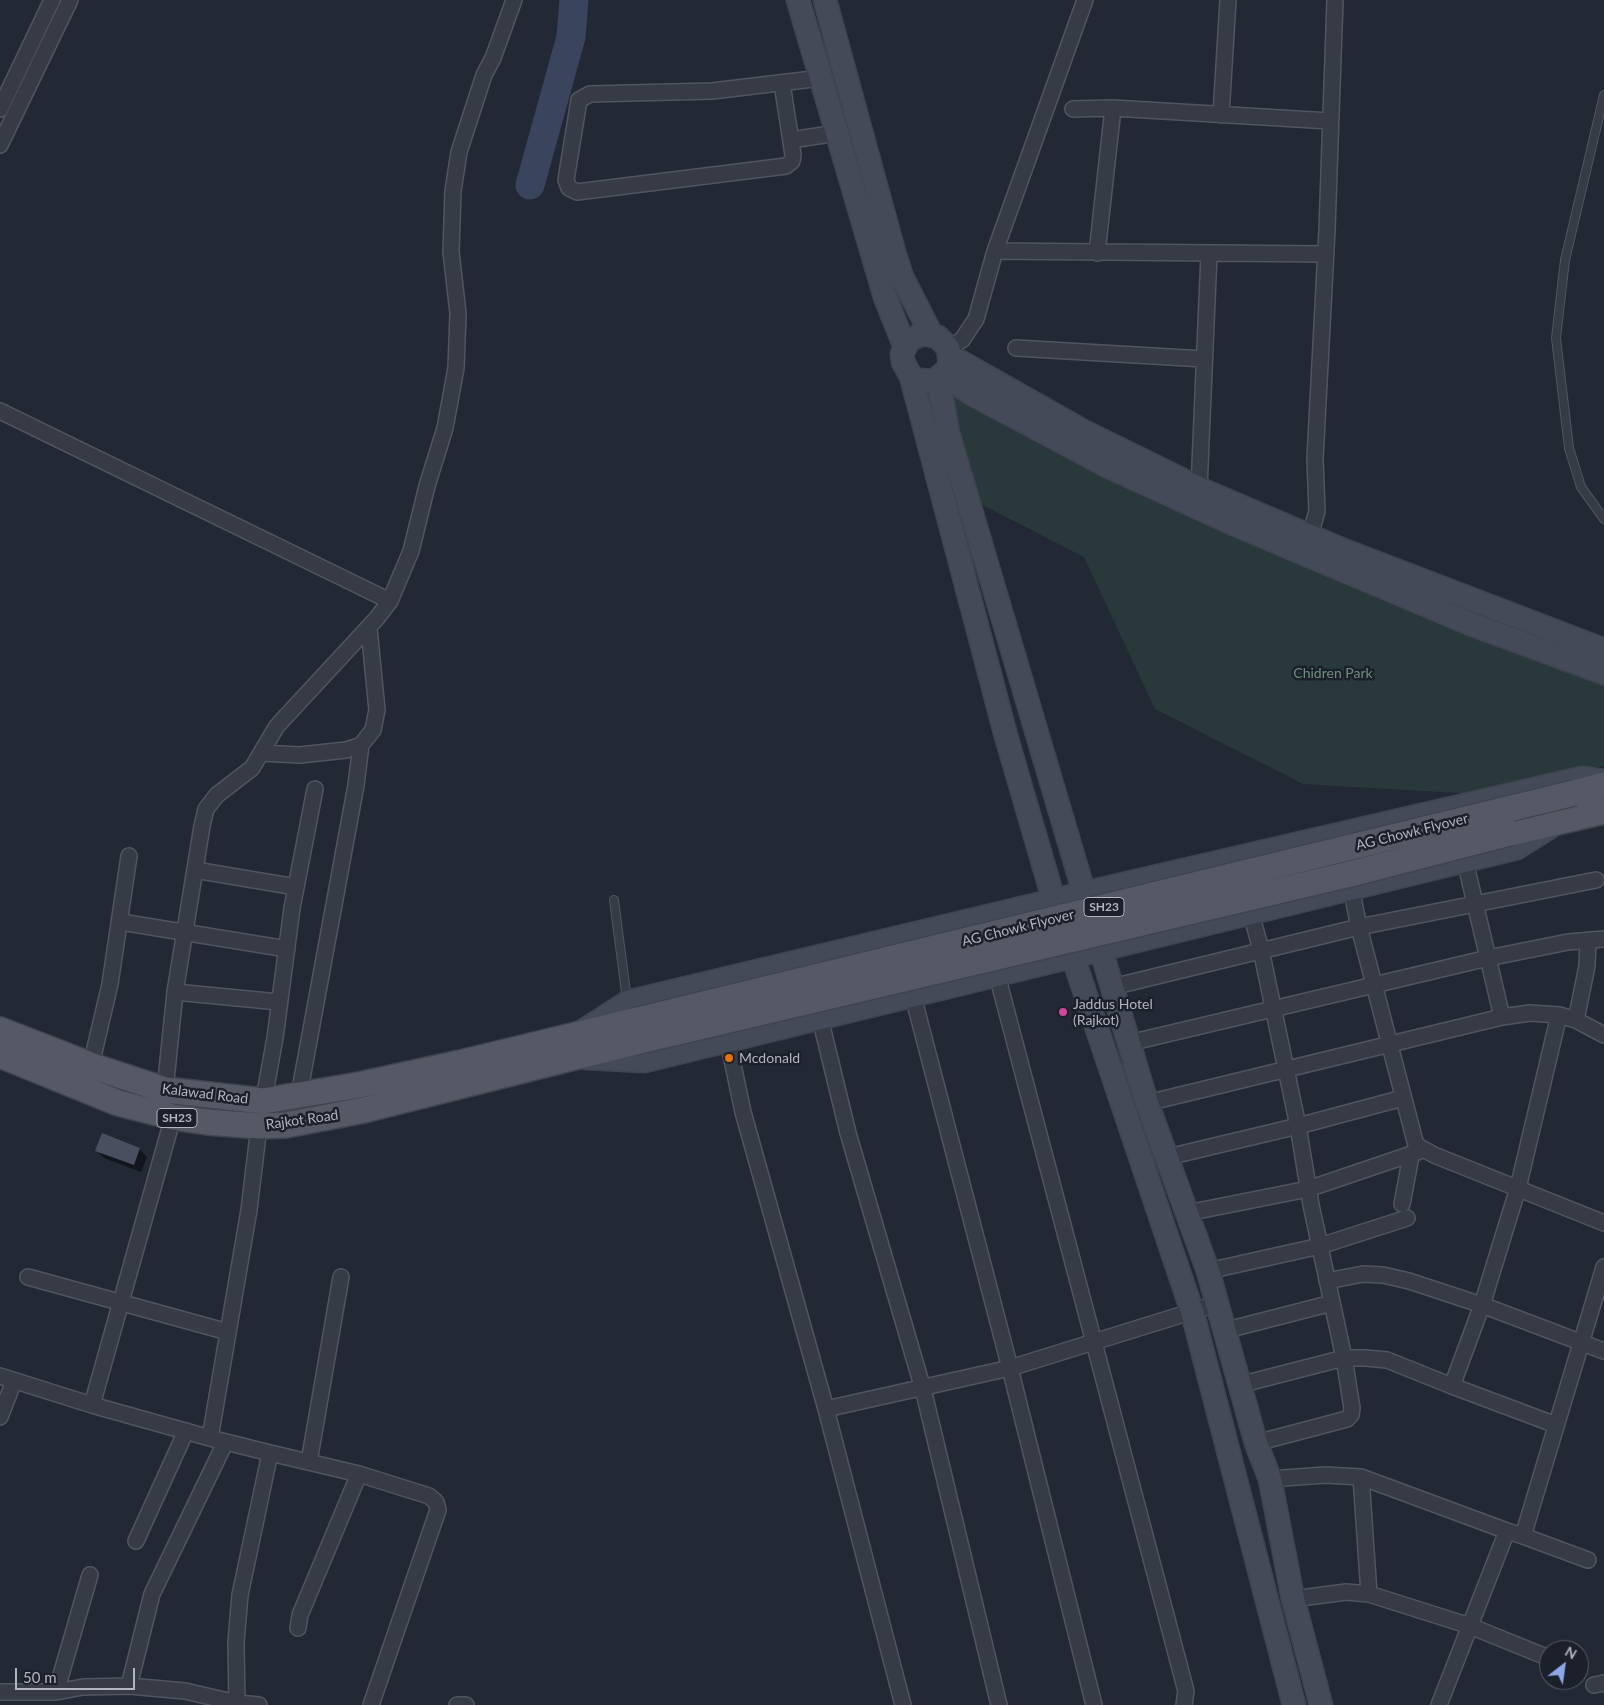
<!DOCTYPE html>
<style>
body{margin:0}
#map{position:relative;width:1604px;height:1705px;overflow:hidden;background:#232835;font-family:Lato,sans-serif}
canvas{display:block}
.north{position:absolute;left:1539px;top:1640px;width:50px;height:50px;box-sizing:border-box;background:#1c202b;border:1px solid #585c67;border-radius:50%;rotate:30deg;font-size:14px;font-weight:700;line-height:20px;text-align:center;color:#b1b5c2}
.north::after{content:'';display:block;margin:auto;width:18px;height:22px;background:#8fa5ea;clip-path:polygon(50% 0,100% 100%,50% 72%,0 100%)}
.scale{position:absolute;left:15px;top:1668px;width:120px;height:22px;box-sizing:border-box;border:2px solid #b1b5c2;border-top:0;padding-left:6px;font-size:15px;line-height:18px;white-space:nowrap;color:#b1b5c2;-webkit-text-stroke:4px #1c202b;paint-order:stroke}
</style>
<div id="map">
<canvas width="1604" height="1705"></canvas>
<div class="north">N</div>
<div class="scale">50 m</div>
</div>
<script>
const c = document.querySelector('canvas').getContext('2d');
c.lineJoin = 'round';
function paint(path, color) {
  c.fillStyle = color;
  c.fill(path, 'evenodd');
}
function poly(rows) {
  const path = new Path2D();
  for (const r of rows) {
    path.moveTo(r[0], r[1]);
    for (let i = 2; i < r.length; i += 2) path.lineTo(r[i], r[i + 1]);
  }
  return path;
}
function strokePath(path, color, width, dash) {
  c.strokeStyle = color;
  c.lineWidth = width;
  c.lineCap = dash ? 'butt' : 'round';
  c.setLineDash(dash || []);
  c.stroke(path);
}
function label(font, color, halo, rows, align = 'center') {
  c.font = font + ' Lato,sans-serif';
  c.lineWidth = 5;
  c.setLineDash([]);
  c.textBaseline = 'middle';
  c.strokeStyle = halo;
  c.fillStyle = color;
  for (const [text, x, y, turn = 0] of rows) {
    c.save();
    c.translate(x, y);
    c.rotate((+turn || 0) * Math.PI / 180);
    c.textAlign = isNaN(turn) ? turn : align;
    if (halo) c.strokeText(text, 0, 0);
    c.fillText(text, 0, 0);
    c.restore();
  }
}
const green = poly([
 [946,389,1604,666,1604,766,1493,795,1303,784,1155,709,1084,557,973,500]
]);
const shadow = poly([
 [139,1149,147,1157,141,1172,104,1158,97,1151]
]);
const river = poly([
 [530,185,571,37,574,0]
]);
const building = poly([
 [102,1133,140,1148,134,1165,95,1151]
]);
const lane = poly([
 [1604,95,1565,260,1556,338,1569,448,1581,487,1604,519],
 [614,900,627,1000]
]);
const street = poly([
 [782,83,793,155,792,161,786,166,577,192,569,188,566,180,579,100,590,94,712,91,821,78],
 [0,109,52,0],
 [1073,109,1113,108,1330,121],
 [1221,115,1228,0],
 [791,140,837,133],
 [0,145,70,0],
 [995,251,1326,254],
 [1097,253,1113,108],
 [948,348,962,340,976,319,995,251,1085,0],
 [1016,348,1204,359],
 [0,411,390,601],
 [1199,488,1209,254],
 [1310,536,1317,511,1315,459,1327,230,1335,0],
 [261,753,300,755,346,750,361,745,373,730,377,710,369,628],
 [1465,861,1502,1017],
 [195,870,296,887],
 [1351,888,1359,927,1416,1145,1434,1155,1604,1223],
 [1251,913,1261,950,1298,1126,1311,1205,1344,1358,1352,1408,1351,1415,1347,1419,1256,1443],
 [121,922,287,949],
 [997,975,1186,1691,1184,1705],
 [1112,987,1359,927,1596,880],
 [175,992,279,1002],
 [913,996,1010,1368,1094,1705],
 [820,1018,848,1133,923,1389,999,1705],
 [1576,1020,1587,966,1588,940],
 [728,1041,743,1112,826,1409,1010,1368,1216,1304],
 [1129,1043,1488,958,1568,942,1604,939],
 [91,1065,110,984,129,856],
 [299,1095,356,785,361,745],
 [1147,1103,1502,1017,1530,1013,1559,1015,1576,1020,1604,1035],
 [1168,1157,1298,1126,1403,1098],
 [1402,1204,1411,1156],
 [1187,1213,1308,1189,1423,1150],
 [1208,1271,1320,1246,1407,1218],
 [28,1277,228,1332],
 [1327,1281,1363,1274,1383,1275,1409,1281,1482,1305,1604,1351],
 [1223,1331,1332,1303],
 [0,1376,92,1405,173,1117,165,1090,175,992,202,826,206,809,217,795,252,768,277,726,377,618,390,601,411,551,427,486,445,428,456,368,458,313,451,252,453,191,459,152,484,75,493,58,514,0],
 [1239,1385,1344,1358,1366,1358,1387,1360,1452,1386,1482,1305,1518,1188,1559,1015],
 [1452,1386,1556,1425],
 [92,1405,210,1438,249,1210,259,1126,275,1038,292,908,315,789],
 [826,1409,903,1705],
 [0,1417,14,1381],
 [210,1438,270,1453,240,1595,236,1642,237,1705],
 [270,1453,359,1474,429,1496,436,1502,438,1510,371,1705],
 [309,1462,341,1277],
 [1361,1477,1507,1531],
 [1270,1479,1325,1475,1361,1477,1369,1594,1470,1626,1549,1658],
 [1523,1536,1588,1560],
 [136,1541,186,1431],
 [90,1575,56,1692,83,1687,129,1686,185,1691,237,1703,259,1705],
 [1293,1599,1346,1592,1369,1594],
 [298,1628,300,1615,359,1474],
 [1594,1685,1604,1683],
 [129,1686,152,1594,225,1443],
 [0,1692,56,1692],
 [457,1705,466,1705],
 [1439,1705,1507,1531,1523,1536,1604,1267]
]);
const secondary = poly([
 [798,0,885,297,905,347],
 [825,0,894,252,902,277,931,334],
 [950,356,1083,431,1207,492,1343,550,1604,650],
 [946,371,960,386,972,394,1109,467,1229,522,1473,625,1604,673],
 [911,376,918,380,934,381,946,371,950,364,948,348,938,337,923,334,909,340,902,354,903,362,911,376,1006,736,1054,901,1192,1311,1294,1705],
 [938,379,948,433,1112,987,1147,1103,1208,1271,1256,1443,1270,1479,1293,1599,1321,1705],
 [583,1031,628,1002,1085,893,1582,778,1604,781],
 [586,1058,644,1061,1517,848,1552,826]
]);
const primary = poly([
 [1574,793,1604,785],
 [1510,833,1604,811],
 [0,1030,98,1068,165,1090,263,1101,359,1085,460,1063,634,1021],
 [0,1055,118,1103,173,1117,207,1122,259,1126,286,1125,364,1110,635,1042]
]);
const primaryBridge = poly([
 [634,1021,1574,793],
 [635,1042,1350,874,1510,833]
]);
const markers = [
 [1063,1012,5,"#d1479c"],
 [729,1058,5,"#e8710a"]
];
const shields = [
 [1104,907,40],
 [177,1118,40]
];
const shieldNames = [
 ["SH23",1104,907],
 ["SH23",177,1118]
];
const parkNames = [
 ["Chidren Park",1333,673]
];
const streetNames = [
 ["AG Chowk Flyover",1412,832,-14],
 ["AG Chowk Flyover",1018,928,-14],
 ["Kalawad Road",205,1094,7],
 ["Rajkot Road",302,1120,-8]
];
const poiNames = [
 ["Jaddus Hotel",1073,1004],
 ["(Rajkot)",1073,1020],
 ["Mcdonald",739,1058]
];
paint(green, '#29383a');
paint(shadow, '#0007');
strokePath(river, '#3a445c', 29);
paint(building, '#4a4f5f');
strokePath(lane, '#515561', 10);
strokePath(street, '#515561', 18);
strokePath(secondary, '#40444f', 25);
strokePath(primary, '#40444f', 28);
strokePath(lane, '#363b46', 8);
strokePath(street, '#363b46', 15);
strokePath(secondary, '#454a59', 22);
strokePath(primary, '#555966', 25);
strokePath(primaryBridge, '#40444f', 28, []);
strokePath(primaryBridge, '#555966', 25);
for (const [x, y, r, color] of markers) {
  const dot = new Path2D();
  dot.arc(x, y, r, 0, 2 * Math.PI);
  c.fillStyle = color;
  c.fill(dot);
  strokePath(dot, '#1c202b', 2);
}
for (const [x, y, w] of shields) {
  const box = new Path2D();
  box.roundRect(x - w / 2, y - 9.5, w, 19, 4);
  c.fillStyle = '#1c202b';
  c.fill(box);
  strokePath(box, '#b1b5c2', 1);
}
label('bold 12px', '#b1b5c2', null, shieldNames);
label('14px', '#6c9079', '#1c202b', parkNames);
label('14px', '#b1b5c2', '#1c202b', streetNames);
label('14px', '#b1b5c2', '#1c202b', poiNames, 'left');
</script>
